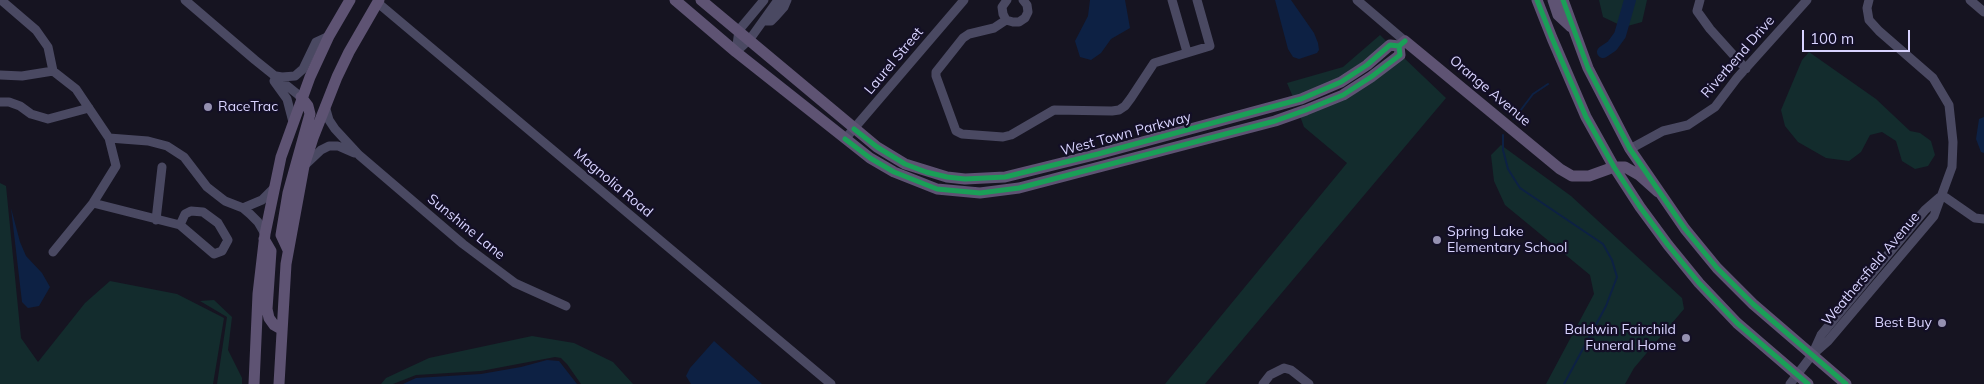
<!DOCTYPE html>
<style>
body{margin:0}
#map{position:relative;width:1984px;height:384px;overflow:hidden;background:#161421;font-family:Mulish,sans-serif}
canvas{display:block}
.scale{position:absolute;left:1802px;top:30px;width:108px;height:22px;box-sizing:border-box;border:2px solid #d9d4ff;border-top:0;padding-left:6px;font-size:15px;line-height:18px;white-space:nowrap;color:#d9d4ff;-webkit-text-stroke:4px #130f26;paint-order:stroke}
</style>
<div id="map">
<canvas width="1984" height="384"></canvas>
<div class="scale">100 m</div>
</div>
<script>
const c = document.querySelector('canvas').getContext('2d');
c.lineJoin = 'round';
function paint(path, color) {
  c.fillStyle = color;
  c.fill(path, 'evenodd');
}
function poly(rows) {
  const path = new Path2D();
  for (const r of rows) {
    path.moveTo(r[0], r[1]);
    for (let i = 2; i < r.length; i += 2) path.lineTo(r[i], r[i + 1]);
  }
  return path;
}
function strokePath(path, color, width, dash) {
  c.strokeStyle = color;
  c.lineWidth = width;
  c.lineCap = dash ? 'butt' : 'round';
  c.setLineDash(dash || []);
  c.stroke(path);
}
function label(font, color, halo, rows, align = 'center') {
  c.font = font + ' Mulish,sans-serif';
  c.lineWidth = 4.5;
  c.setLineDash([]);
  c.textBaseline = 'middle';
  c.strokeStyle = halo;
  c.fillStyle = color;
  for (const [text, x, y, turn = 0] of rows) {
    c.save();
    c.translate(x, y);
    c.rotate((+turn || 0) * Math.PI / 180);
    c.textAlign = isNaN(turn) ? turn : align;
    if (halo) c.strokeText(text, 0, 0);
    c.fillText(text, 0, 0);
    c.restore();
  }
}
const green = poly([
 [1599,0,1647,0,1642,22,1624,27,1603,17],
 [1380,35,1388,43,1340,78,1293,97,1287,83,1343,67],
 [1809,52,1876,99,1910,131,1920,133,1931,141,1935,155,1928,166,1915,169,1902,161,1896,141,1882,132,1870,135,1861,152,1849,161,1826,158,1798,142,1785,126,1781,110,1802,60],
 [1402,56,1446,98,1205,384,1165,384,1347,163,1304,127,1300,116],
 [1501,145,1571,196,1682,298,1684,309,1634,368,1625,384,1546,384,1594,294,1590,275,1505,205,1494,181,1491,155],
 [0,183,6,186,21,338,38,362,85,303,110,281,177,294,224,318,213,384,0,384],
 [214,300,232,317,228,350,242,378,242,384,217,384,227,317,200,301],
 [532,336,574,343,613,362,633,384,581,384,567,364,561,358,555,357,481,371,416,375,393,384,381,384,386,378,429,358]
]);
const water = poly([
 [1090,0,1125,0,1130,28,1111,39,1101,53,1091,60,1080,57,1075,41,1088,16],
 [1275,0,1291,0,1314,33,1318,43,1319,50,1317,53,1299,59,1293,57,1288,49],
 [1984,117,1984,153,1981,152,1976,139,1979,119],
 [11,208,20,242,26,256,42,273,50,287,39,306,28,308,22,302],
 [714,341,762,384,691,384,686,376,690,368],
 [547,360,559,361,577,384,403,384,416,378,481,374,521,367]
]);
const stream = poly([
 [1514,119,1533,94,1548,84],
 [1503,135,1503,150,1508,169,1520,188,1603,244,1612,260,1617,277,1606,306,1564,384]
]);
const river = poly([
 [1603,52,1612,46,1620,35,1630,0]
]);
const minor = poly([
 [1,0,36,30,48,47,53,71],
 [185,0,255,60,301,97],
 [764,0,739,30,736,52,750,39,778,0],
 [1007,0,1002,7,1003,14,1006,20,1013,22,1019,22,1025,18,1028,12,1027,5,1023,0],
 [1172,0,1187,52],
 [1357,0,1405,41],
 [1700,0,1697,11,1710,29,1746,69],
 [1970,0,1984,12],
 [378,3,831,384],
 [1006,20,994,28,969,34,963,38,936,72,936,76,956,131,962,134,1003,137,1011,135,1054,110,1112,111,1119,110,1125,106,1131,98,1154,63,1210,46,1197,0],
 [763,21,771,21,776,16,784,7,787,0],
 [0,75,22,76,53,71,76,89,109,138,116,166,93,203,53,252],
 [276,76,282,77,295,76,303,69,316,42,329,36],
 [274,81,287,99,293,122],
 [0,102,9,102,20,106,31,114,48,119,89,108],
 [325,106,329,120,335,129,359,155,463,244,515,283,566,306],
 [109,138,148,141,167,146,184,157,207,187,225,201,243,208,250,214,258,222,265,234],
 [845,139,964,0],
 [1630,149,1663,131,1688,125,1715,107,1737,78,1807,0],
 [304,166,321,150,329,146,338,146,354,153],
 [1942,195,1975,218,1984,219],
 [93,203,180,225,214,254,222,251,228,240,218,223,203,212,191,211,185,214,180,225],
 [243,208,262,200,273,189],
 [156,220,162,167],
 [1812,355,1828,341,1934,216,1952,167,1953,142,1949,105,1933,78,1879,31,1869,20,1867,8,1869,0],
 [1263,384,1270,375,1284,368,1291,370,1309,384],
 [1790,384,1812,355,1821,335,1925,210,1940,197]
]);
const major = poly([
 [675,0,736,52,870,158,894,172,937,189,980,193,1019,188,1275,121,1306,110,1343,95,1371,77,1400,55,1399,46],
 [701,0,877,147,905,164,947,177,965,179,1005,177,1098,154,1301,99,1341,82,1367,65,1390,45,1399,46,1405,41,1560,169,1572,176,1589,176,1614,167,1625,167,1639,175,1658,192],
 [1537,0,1552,38,1586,117,1614,167,1640,207,1668,245,1699,283,1737,323,1808,384],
 [1553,0,1558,15,1571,27],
 [1563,0,1588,68,1630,149,1685,229,1717,268,1753,304,1846,384],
 [264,239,271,251,267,309,269,318,274,325,281,329],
 [288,250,281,235,288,193,310,114,308,106,301,97],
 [254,384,258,294,265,234,281,157,310,77,329,36,350,0],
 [279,384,286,264,304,166,313,138,337,77,349,52,379,0]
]);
const cycleway = poly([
 [1537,0,1552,38,1586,117,1614,167,1640,207,1668,245,1699,283,1737,323,1808,384],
 [1563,0,1588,68,1630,149,1685,229,1717,268,1753,304,1846,384],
 [854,129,877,147,905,164,926,172,947,177,965,179,1005,177,1098,154,1301,99,1341,82,1367,65,1390,45,1399,46,1405,41],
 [845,139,870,158,894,172,937,189,980,193,1019,188,1275,121,1306,110,1343,95,1371,77,1400,55,1399,46]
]);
const markers = [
 [208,107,5,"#9591b1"],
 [1437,240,5,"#9591b1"],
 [1942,323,5,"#9591b1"],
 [1686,338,5,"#9591b1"]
];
const streetNames = [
 ["Riverbend Drive",1738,57,-49],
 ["Laurel Street",894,61,-50],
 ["Orange Avenue",1490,91,40],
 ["West Town Parkway",1126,134,-15],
 ["Magnolia Road",613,183,40],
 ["Sunshine Lane",466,227,39],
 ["Weathersfield Avenue",1871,269,-50]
];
const poiNames = [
 ["RaceTrac",218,107],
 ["Spring Lake",1447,232],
 ["Elementary School",1447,248],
 ["Best Buy",1932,323,"right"],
 ["Baldwin Fairchild",1676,330,"right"],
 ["Funeral Home",1676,346,"right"]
];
paint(green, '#132c2d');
paint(water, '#0d2144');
strokePath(stream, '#0d2144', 2);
strokePath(river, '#0d2144', 12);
strokePath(minor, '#4a4962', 9);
strokePath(major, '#5e5373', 11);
strokePath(cycleway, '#1a9f57', 5);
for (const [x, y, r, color] of markers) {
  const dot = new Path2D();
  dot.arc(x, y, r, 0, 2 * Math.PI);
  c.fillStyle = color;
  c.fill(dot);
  strokePath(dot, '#130f26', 2);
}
label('14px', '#d9d4ff', '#130f26', streetNames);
label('14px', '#d9d4ff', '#130f26', poiNames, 'left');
</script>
